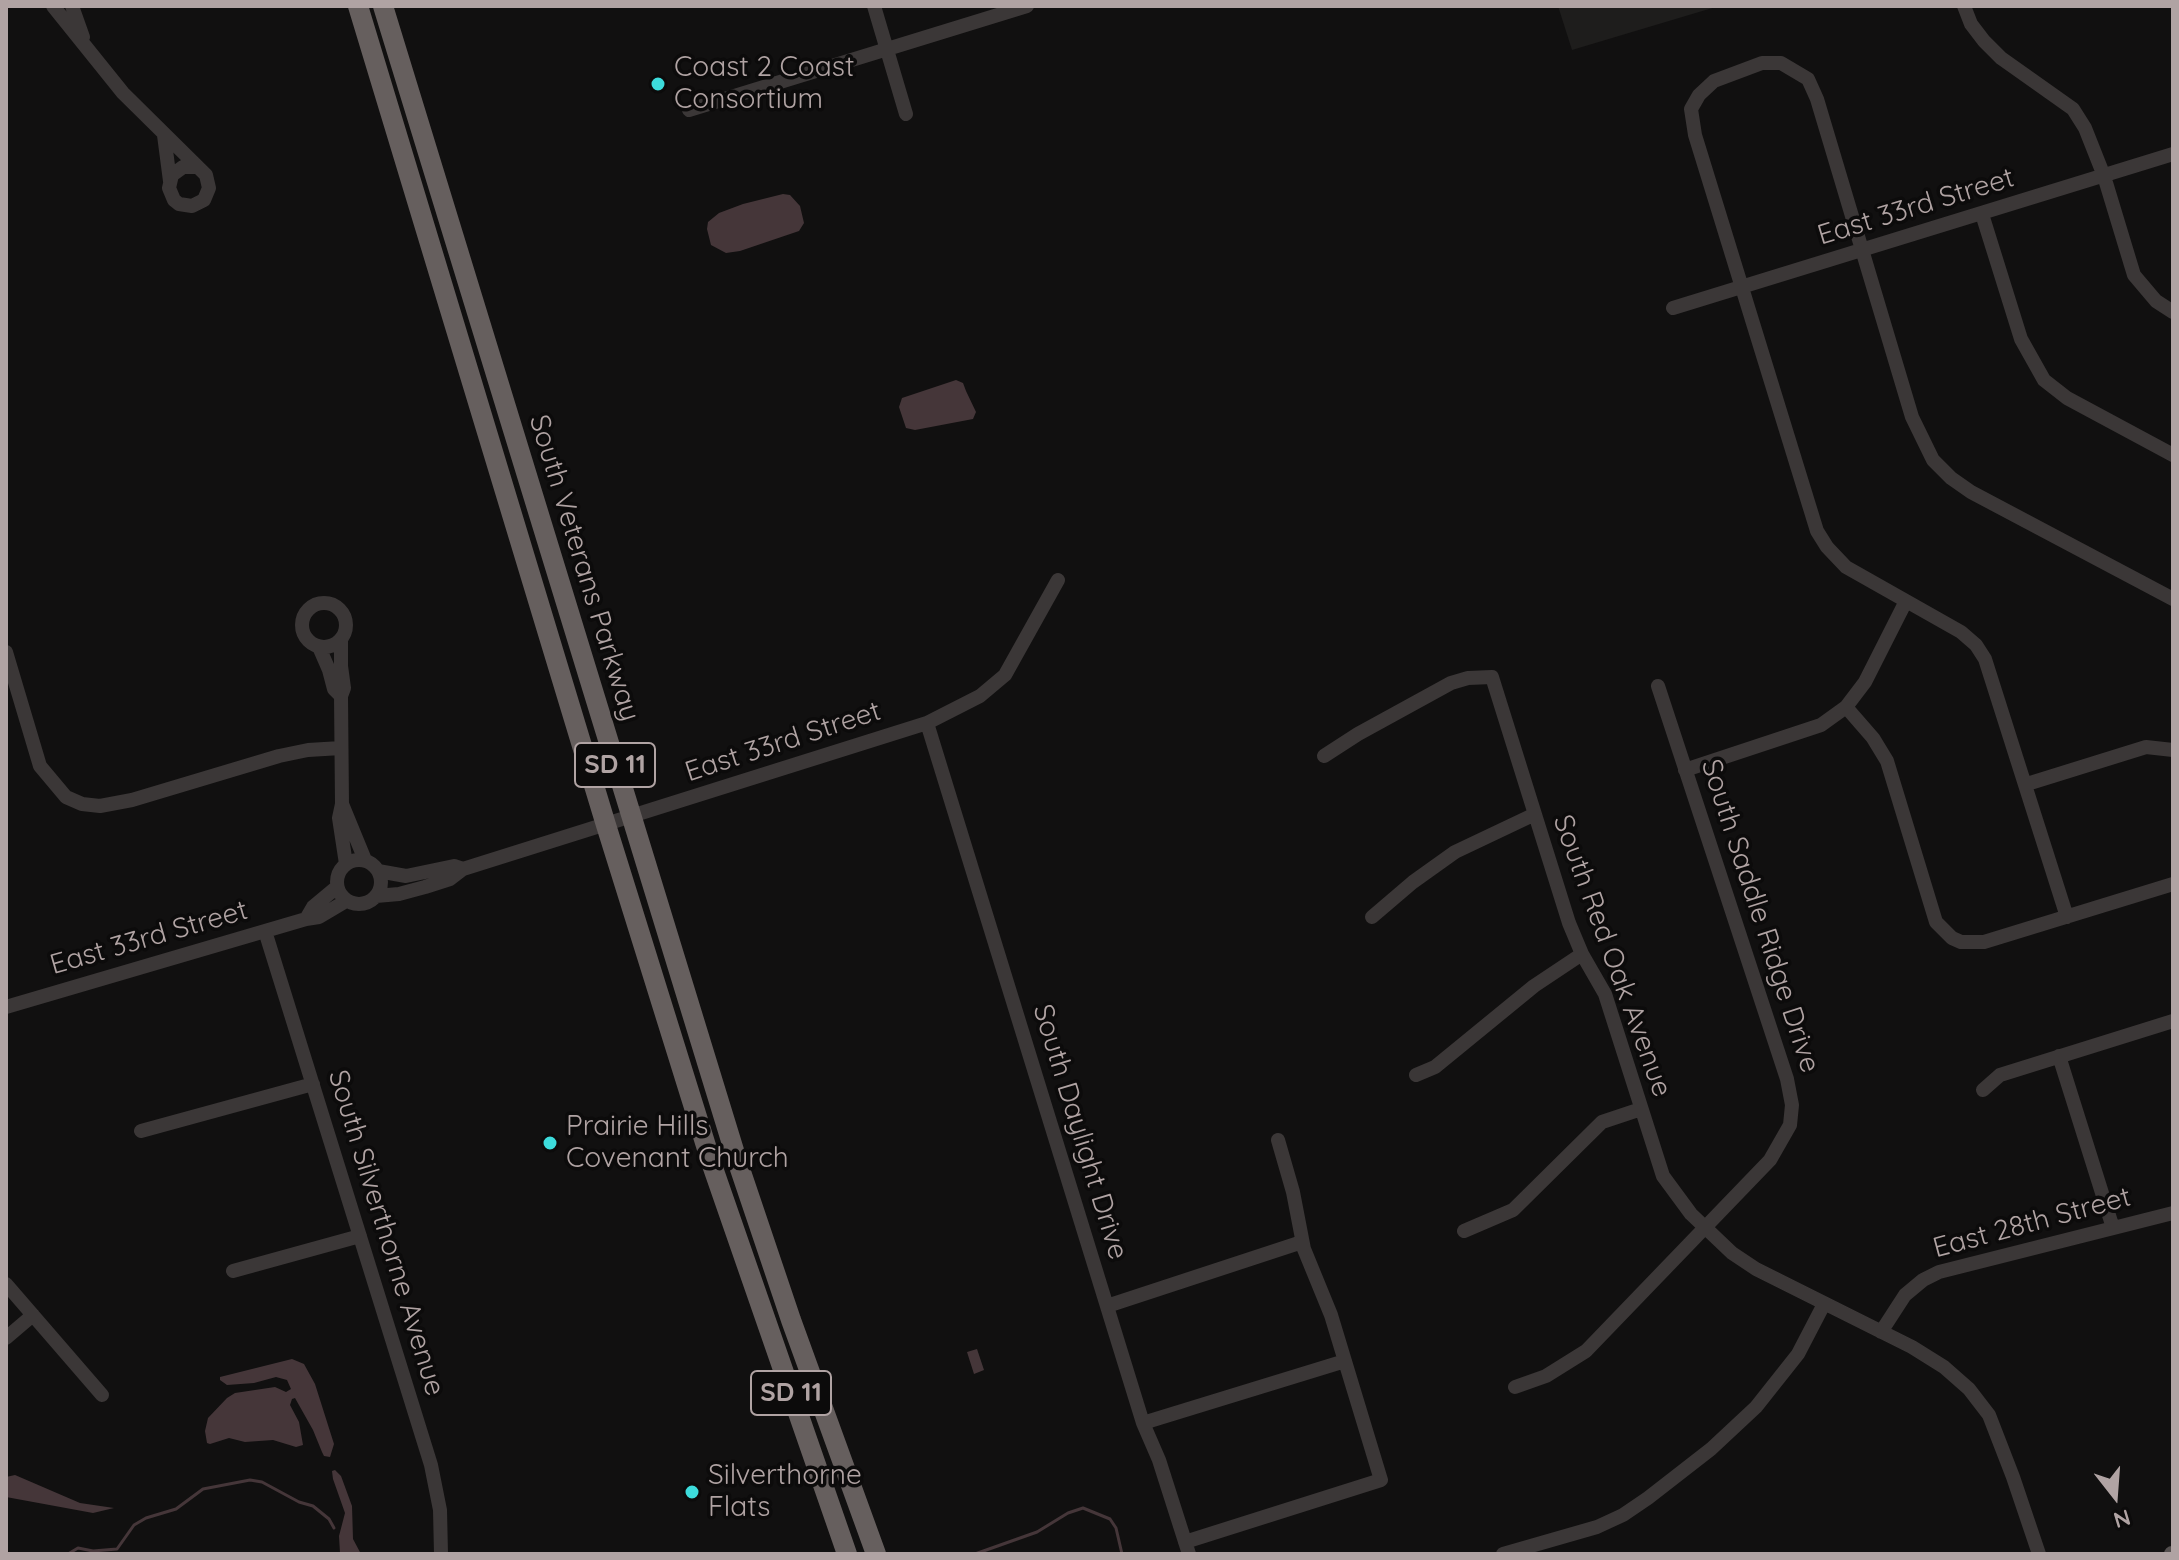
<!DOCTYPE html>
<style>
body{margin:0}
#map{position:relative;width:2179px;height:1560px;overflow:hidden;background:#111010;font-family:Quicksand,sans-serif}
canvas{display:block}
.frame{position:absolute;inset:0;border:8px solid #b0a3a3;pointer-events:none}
.north{position:absolute;left:2075px;top:1456px;width:80px;height:80px;-webkit-text-stroke:6px #0c0b0b;paint-order:stroke;rotate:163deg;font-size:22px;font-weight:700;line-height:32px;text-align:center;color:#b0a3a3}
.north::after{content:'';display:block;margin:auto;width:28px;height:36px;background:#b0a3a3;clip-path:polygon(50% 0,100% 100%,50% 72%,0 100%)}
</style>
<div id="map">
<canvas width="2179" height="1560"></canvas>
<div class="frame"></div>
<div class="north">N</div>
</div>
<script>
const c = document.querySelector('canvas').getContext('2d');
c.lineJoin = 'round';
function paint(path, color) {
  c.fillStyle = color;
  c.fill(path, 'evenodd');
}
function poly(rows) {
  const path = new Path2D();
  for (const r of rows) {
    if (r.length === 3) {
      path.moveTo(r[0] + r[2], r[1]);
      path.arc(r[0], r[1], r[2], 0, 2 * Math.PI);
      continue;
    }
    path.moveTo(r[0], r[1]);
    for (let i = 2; i < r.length; i += 2) path.lineTo(r[i], r[i + 1]);
  }
  return path;
}
function strokePath(path, color, width, dash) {
  c.strokeStyle = color;
  c.lineWidth = width;
  c.lineCap = dash ? 'butt' : 'round';
  c.setLineDash(dash || []);
  c.stroke(path);
}
function label(font, color, halo, rows, align = 'center') {
  c.font = font + ' Quicksand,sans-serif';
  c.lineWidth = 7;
  c.setLineDash([]);
  c.textBaseline = 'middle';
  c.strokeStyle = halo;
  c.fillStyle = color;
  for (const [text, x, y, turn = 0] of rows) {
    c.save();
    c.translate(x, y);
    c.rotate((+turn || 0) * Math.PI / 180);
    c.textAlign = isNaN(turn) ? turn : align;
    if (halo) c.strokeText(text, 0, 0);
    c.fillText(text, 0, 0);
    c.restore();
  }
}
const built = poly([
 [1558,6,1719,6,1572,50]
]);
const water = poly([
 [783,194,790,195,800,206,804,223,799,231,740,251,726,253,711,245,707,229,708,222,719,213,743,204],
 [956,380,963,383,966,391,976,412,973,419,915,430,906,428,899,407,902,398],
 [977,1349,984,1370,974,1374,967,1352],
 [292,1359,304,1364,315,1384,334,1444,330,1457,324,1456,322,1452,313,1430,295,1398,292,1399,290,1405,299,1422,303,1445,296,1447,273,1440,245,1442,229,1438,210,1444,207,1443,205,1431,208,1418,227,1398,235,1393,275,1387,286,1392,291,1389,287,1380,276,1377,254,1383,227,1385,220,1380,220,1377],
 [335,1470,341,1476,352,1506,353,1539,361,1554,340,1553,339,1536,345,1513,333,1479,332,1471],
 [15,1475,80,1503,114,1508,93,1513,6,1497,6,1477]
]);
const stream = poly([
 [68,1554,78,1548,93,1551,117,1549,134,1525,146,1518,176,1509,203,1489,250,1480,262,1482,299,1502,313,1506,329,1519,334,1528],
 [975,1554,1037,1532,1068,1513,1083,1508,1110,1519,1116,1528,1122,1554]
]);
const minor = poly([
 [53,6,123,93,206,175,209,188,204,200,192,206,179,204,174,200,169,188,172,175,183,167,196,167],
 [72,6,83,37],
 [874,6,906,114],
 [1964,6,1971,24,1984,41,2001,58,2073,109,2085,128,2104,176,2134,275,2156,301,2173,312],
 [689,110,1027,6],
 [164,135,170,181],
 [1982,214,2021,339,2044,380,2067,398,2173,455],
 [1673,308,2173,154],
 [324,625,22],
 [341,639,341,666,344,688,341,696,342,804,339,818,346,864],
 [319,647,329,670,334,689,341,696],
 [6,652,40,766,66,797,82,804,100,806,132,800,279,756,308,750,341,748],
 [1846,707,1873,738,1887,761,1936,922,1952,938,1961,942,1984,942,2173,884],
 [927,723,1143,1423,1159,1460,1189,1554],
 [1324,756,1358,734,1451,683,1468,678,1492,677,1569,923,1582,954,1605,994,1663,1176,1691,1214,1732,1253,1756,1269,1912,1347,1944,1367,1969,1389,1989,1415,2013,1477,2039,1554],
 [1685,770,1821,725,1846,707,1865,682,1906,601],
 [2027,784,2146,747,2173,750],
 [342,804,365,860],
 [359,882,22],
 [378,871,406,876,454,866,463,869],
 [376,896,399,894,425,887,450,879,463,869,927,723,980,696,1005,675,1058,580],
 [1372,917,1413,882,1455,852,1533,815],
 [2067,917,1985,659,1976,645,1961,632,1846,567,1827,547,1817,531,1695,135,1691,109,1699,95,1714,81,1762,63,1781,63,1808,79,1817,99,1912,417,1933,460,1951,478,1971,492,2173,599],
 [306,919,313,907,337,887],
 [265,931,431,1465,440,1510,441,1554],
 [6,1007,306,919,319,917,346,901],
 [2059,1056,2113,1228],
 [1416,1075,1435,1067,1534,986,1582,954],
 [1983,1090,2000,1075,2173,1021],
 [141,1131,313,1084],
 [1464,1231,1513,1210,1602,1122,1641,1109],
 [233,1271,360,1236],
 [6,1284,102,1395],
 [1107,1306,1302,1242],
 [1881,1332,1905,1295,1923,1280,1939,1272,2173,1213],
 [6,1338,33,1315],
 [1515,1387,1546,1376,1586,1351,1770,1160,1790,1125,1792,1105,1787,1079,1658,686],
 [1143,1423,1345,1361],
 [1185,1542,1381,1480,1331,1315,1304,1249,1293,1192,1278,1140],
 [1503,1554,1597,1527,1623,1515,1648,1498,1711,1449,1756,1407,1798,1354,1824,1304]
]);
const major = poly([
 [2172,1554,2173,1554]
]);
const highway = poly([
 [358,6,606,825,712,1165,847,1554],
 [383,6,736,1157,791,1320,876,1554]
]);
const markers = [
 [658,84,8,"#3ddcdc"],
 [550,1143,8,"#3ddcdc"],
 [692,1492,8,"#3ddcdc"]
];
const shields = [
 [615,765,80],
 [791,1393,80]
];
const shieldNames = [
 ["SD 11",615,765],
 ["SD 11",791,1393]
];
const poiNames = [
 ["Coast 2 Coast",674,68],
 ["Consortium",674,100],
 ["Prairie Hills",566,1127],
 ["Covenant Church",566,1159],
 ["Silverthorne",708,1476],
 ["Flats",708,1508]
];
const streetNames = [
 ["East 33rd Street",1916,207,-17],
 ["South Veterans Parkway",584,568,73],
 ["East 33rd Street",783,742,-18],
 ["South Saddle Ridge Drive",1760,916,72],
 ["East 33rd Street",149,938,-16],
 ["South Red Oak Avenue",1612,956,70],
 ["South Daylight Drive",1080,1132,73],
 ["East 28th Street",2032,1223,-15],
 ["South Silverthorne Avenue",386,1233,73]
];
paint(built, '#1e1d1c');
paint(water, '#453639');
strokePath(stream, '#453639', 3);
strokePath(minor, '#3b3737', 14);
strokePath(major, '#544f4e', 16);
strokePath(highway, '#665f5e', 20);
for (const [x, y, r, color] of markers) {
  const dot = new Path2D();
  dot.arc(x, y, r, 0, 2 * Math.PI);
  c.fillStyle = color;
  c.fill(dot);
  strokePath(dot, '#0c0b0b', 3);
}
for (const [x, y, w] of shields) {
  const box = new Path2D();
  box.roundRect(x - w / 2, y - 22, w, 44, 6);
  c.fillStyle = '#0c0b0b';
  c.fill(box);
  strokePath(box, '#b0a3a3', 2);
}
label('bold 26px', '#b0a3a3', null, shieldNames);
label('28px', '#b0a3a3', '#0c0b0b', poiNames, 'left');
label('28px', '#b0a3a3', '#0c0b0b', streetNames);
</script>
